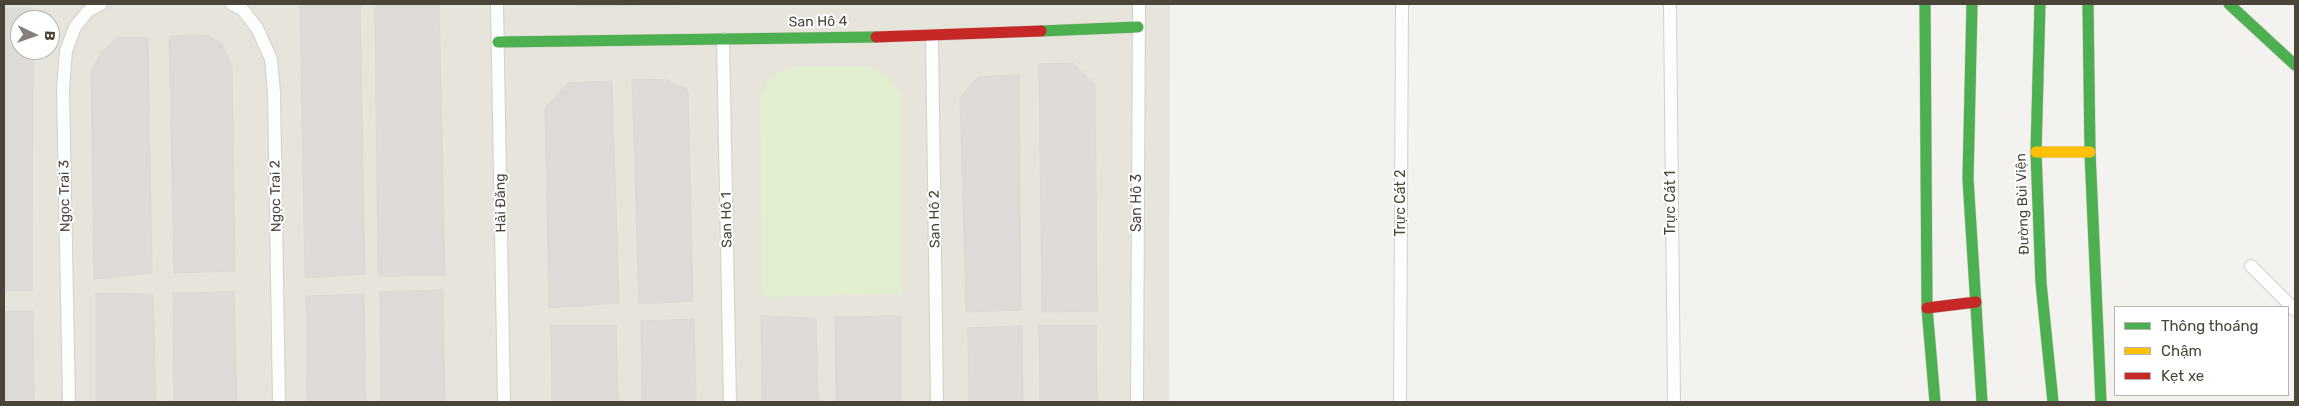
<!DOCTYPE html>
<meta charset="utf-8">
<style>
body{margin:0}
#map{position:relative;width:2299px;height:406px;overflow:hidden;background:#f4f2ee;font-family:Rubik,sans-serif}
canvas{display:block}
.frame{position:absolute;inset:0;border:5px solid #4b4439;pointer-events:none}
.legend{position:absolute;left:2114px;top:306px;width:175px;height:90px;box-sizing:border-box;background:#fff;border:1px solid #b7b4b0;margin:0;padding:6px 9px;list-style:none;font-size:15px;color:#4b4439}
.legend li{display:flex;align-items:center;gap:10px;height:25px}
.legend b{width:25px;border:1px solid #b7b4b0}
.north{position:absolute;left:10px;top:10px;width:50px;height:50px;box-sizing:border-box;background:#fff;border:1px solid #b7b4b0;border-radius:50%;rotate:93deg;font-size:14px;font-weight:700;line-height:20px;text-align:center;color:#4b4439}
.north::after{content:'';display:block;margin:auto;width:18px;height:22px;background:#868178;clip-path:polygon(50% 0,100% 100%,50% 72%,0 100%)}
</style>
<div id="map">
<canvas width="2299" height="406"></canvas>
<div class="frame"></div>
<ul class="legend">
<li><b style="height:6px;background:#4caf50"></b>Thông thoáng</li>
<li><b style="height:6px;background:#ffc107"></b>Chậm</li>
<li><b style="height:6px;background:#c62828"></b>Kẹt xe</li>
</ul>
<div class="north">B</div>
</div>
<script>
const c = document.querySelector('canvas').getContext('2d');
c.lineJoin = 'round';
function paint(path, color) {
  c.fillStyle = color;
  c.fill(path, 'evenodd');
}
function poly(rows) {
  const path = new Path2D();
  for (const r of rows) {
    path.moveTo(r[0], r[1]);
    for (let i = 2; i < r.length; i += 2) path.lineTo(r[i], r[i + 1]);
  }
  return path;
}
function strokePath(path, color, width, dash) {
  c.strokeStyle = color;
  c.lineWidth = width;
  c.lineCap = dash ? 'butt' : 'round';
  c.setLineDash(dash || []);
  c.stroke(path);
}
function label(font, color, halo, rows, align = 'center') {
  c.font = font + ' Rubik,sans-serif';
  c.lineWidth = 4;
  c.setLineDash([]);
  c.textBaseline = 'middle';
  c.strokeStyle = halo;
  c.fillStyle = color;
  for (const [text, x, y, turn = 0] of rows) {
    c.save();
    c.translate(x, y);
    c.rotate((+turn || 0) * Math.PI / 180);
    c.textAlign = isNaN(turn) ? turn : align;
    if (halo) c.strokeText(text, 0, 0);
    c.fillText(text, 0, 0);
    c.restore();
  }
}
const residential = poly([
 [4,4,1170,4,1169,402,4,402],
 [20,20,50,20,50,50,20,50]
]);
const green = poly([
 [793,67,872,67,884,74,897,87,902,97,902,294,762,297,760,99,766,85,777,73]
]);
const building = poly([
 [300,4,360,4,365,274,305,278,300,4],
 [375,4,439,4,445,275,378,276,375,4],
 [577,4,719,4,580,6,577,4],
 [4,8,33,8,33,20,20,20,20,50,33,50,32,291,4,291,4,8],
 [208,35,222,44,232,67,235,271,174,273,169,36,208,35],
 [118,37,148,37,152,273,94,279,91,72,101,52,118,37],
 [1073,63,1095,85,1097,311,1042,312,1039,64,1073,63],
 [1019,75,1021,310,966,312,960,97,978,77,1019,75],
 [632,79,667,80,688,90,693,301,639,304,632,79],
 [612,81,619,303,549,308,545,108,568,83,612,81],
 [443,290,445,402,381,402,380,292,443,290],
 [234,292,237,402,174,402,173,293,234,292],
 [96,293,153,294,156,402,96,402,96,293],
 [364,294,366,402,307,402,306,296,364,294],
 [4,311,33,311,34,402,4,402,4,311],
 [761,316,816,318,818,402,762,402,761,316],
 [901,316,901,402,836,402,835,317,901,316],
 [694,319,696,402,642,402,641,321,694,319],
 [551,325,616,325,618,402,552,402,551,325],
 [1039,325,1096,325,1097,402,1040,402,1039,325],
 [1022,326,1023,402,969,402,968,328,1022,326]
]);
const lane = poly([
 [232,4,243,10,257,28,271,59,274,92,279,402],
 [497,4,504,402],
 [1670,4,1674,402],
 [932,36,937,402],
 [723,39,730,402],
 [2251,266,2295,310],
 [69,402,63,89,66,51,75,27,88,11,101,4],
 [1137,402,1139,4],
 [1400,402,1402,4]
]);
const fast = poly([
 [1925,4,1927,308,1935,402],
 [1972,4,1968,179,1982,402],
 [2040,4,2036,152,2041,283,2053,402],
 [2088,4,2090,152,2101,402],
 [2229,4,2295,65],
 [1041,31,1138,27],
 [498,42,876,37]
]);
const slow = poly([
 [2036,152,2090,152]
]);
const jam = poly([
 [876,37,1041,31],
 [1927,308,1976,302]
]);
const streetNames = [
 ["San Hô 4",818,22,-1],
 ["Ngọc Trai 3",65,196,-91],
 ["Ngọc Trai 2",276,196,-91],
 ["Hải Đăng",501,203,-91],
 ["San Hô 3",1137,203,-90],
 ["Trực Cát 2",1401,203,-90],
 ["Trực Cát 1",1671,203,-90],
 ["Đường Bùi Viện",2023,204,-92],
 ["San Hô 2",935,219,-91],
 ["San Hô 1",727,220,-91]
];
paint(residential, '#e7e4dc');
paint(green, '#e1eecf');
paint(building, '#dedbd6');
strokePath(building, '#dcd9d4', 1);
strokePath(lane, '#d2d0cb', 14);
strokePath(fast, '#d3cfc5', 12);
strokePath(slow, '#d3cfc5', 12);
strokePath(jam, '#d3cfc5', 12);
strokePath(lane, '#fdfdfc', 12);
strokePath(fast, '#4caf50', 11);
strokePath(slow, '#ffc107', 11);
strokePath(jam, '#c62828', 11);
label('14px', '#4b4439', '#fff', streetNames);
</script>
